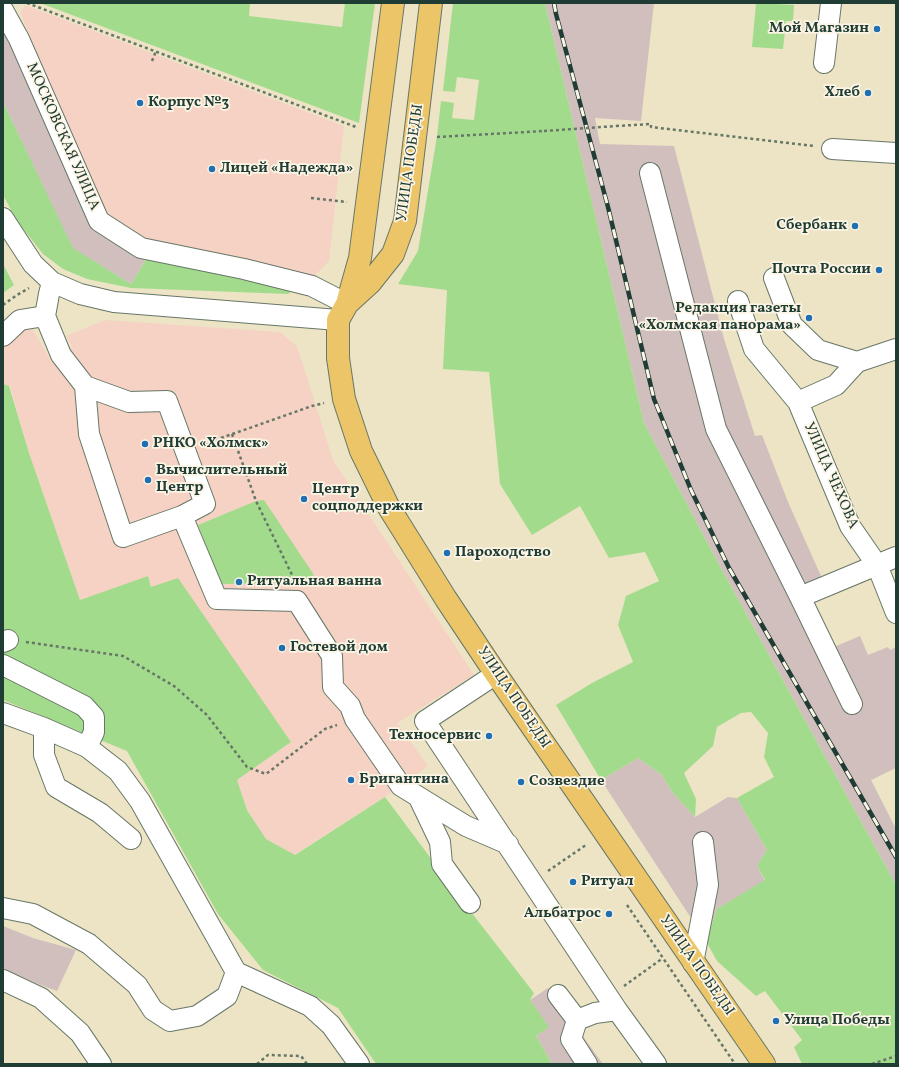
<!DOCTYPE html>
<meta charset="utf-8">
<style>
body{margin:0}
#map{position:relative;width:899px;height:1067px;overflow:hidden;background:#ece4c5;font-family:Vollkorn,serif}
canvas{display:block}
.frame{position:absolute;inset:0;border:4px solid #1f3d34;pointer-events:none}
</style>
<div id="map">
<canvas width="899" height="1067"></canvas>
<div class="frame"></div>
</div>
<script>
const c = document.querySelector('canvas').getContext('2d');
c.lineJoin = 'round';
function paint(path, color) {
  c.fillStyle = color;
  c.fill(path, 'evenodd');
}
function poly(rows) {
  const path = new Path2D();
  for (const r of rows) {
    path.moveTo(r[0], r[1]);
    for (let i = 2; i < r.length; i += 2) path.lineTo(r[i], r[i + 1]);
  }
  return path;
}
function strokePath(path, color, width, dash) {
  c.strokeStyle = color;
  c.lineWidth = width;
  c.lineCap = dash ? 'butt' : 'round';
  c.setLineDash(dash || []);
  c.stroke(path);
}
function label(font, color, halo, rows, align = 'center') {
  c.font = font + ' Vollkorn,serif';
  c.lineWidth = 3.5;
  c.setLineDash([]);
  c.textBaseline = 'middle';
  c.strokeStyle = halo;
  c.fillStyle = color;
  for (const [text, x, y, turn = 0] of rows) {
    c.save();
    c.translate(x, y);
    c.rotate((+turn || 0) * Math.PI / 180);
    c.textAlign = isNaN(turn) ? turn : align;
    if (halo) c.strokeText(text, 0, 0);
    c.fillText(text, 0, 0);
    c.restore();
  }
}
const built = poly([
 [25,5,344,126,329,261,314,276,177,247,141,238,104,212,20,12],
 [27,320,52,362,72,346,66,336,105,320,280,332,297,346,333,460,474,675,397,723,428,766,385,797,294,855,266,839,247,809,237,780,291,742,151,587,148,577,80,600,29,453,10,386,3,384,3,341]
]);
const industrial = poly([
 [545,3,654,3,641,121,595,118,600,144,674,146,724,339,755,436,762,435,788,502,829,594,810,601,834,647,860,636,868,655,888,647,890,650,896,647,896,768,871,780,896,829,896,885,717,561,644,423],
 [3,30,11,45,90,222,147,258,131,284,72,248,3,102],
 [638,758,662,775,673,793,695,817,728,797,737,798,767,850,757,866,765,881,717,909,706,941,601,780],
 [3,926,33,938,76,950,57,991,38,984,3,968],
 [548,988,571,1020,603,1064,552,1064,536,1036,548,1027,530,1000]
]);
const green = poly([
 [40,3,250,3,249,16,342,27,345,3,375,3,359,123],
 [453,3,545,3,644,423,717,561,896,885,896,1064,802,1064,794,1047,802,1040,765,991,756,996,717,961,706,941,717,909,765,880,757,866,767,850,737,798,774,777,764,757,768,733,751,712,741,713,717,727,713,746,684,773,696,799,695,817,673,793,662,775,638,758,601,780,556,705,592,683,633,662,618,625,626,596,659,581,645,552,609,558,580,506,532,535,500,484,489,372,443,369,447,290,398,284,418,251,437,136,441,101,454,103,452,118,474,120,479,80,457,77,455,92,443,91],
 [756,3,794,5,793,21,786,21,783,49,752,47],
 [3,102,73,248,131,284,147,258,293,290,288,294,131,288,87,279,63,269,43,254,17,221,3,195],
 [3,264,14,285,3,293],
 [3,384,9,386,29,453,80,600,148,576,151,587,178,578,291,742,237,780,247,810,266,839,295,855,385,797,471,912,534,993,530,1000,549,1027,536,1036,552,1064,376,1064,338,1008,263,970,218,914,127,751,3,700],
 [264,500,314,575,299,583,221,584,198,525,256,501]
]);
const path = poly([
 [27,3,356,127],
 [152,61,156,51],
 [616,126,651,124,651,127,814,146],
 [437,137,544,131],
 [311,198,347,202],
 [3,305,17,295,29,288],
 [232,434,256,501,295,581],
 [204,444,312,406,324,403],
 [26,642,123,656,174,686,207,715,247,767,266,774,325,729,337,725],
 [392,740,409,731],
 [548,871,586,845],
 [627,905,735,1064],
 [624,986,663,958],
 [257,1064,268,1055,301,1056,307,1064],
 [872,1064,896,1056]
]);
const minor = poly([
 [3,10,19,39,99,221,141,248,244,269,312,286,347,304],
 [824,63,831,3],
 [832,149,896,153],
 [650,173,716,429,800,597,852,704],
 [3,218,33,264,52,282,80,294,114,302,338,320],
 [774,278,792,325,818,350,857,362,896,349],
 [52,282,49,294,45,316,61,355,85,386,89,434,123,537,182,516,217,599,297,601,332,656,333,687,350,706,355,719,401,786,466,826,508,844],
 [738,301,754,349,798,402,836,385,857,362],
 [3,336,20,320,45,316],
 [85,386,129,402,167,401,205,504,182,516],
 [798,402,850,526,877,565,896,613],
 [800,597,896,557],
 [3,642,8,640],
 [3,665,84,706,94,717,94,732,87,747],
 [496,674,425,721,617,1010,656,1064],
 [3,713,44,728,87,747,118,771,140,801,236,972,310,1006,331,1025,359,1064],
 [44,728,44,755,56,787,100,813,131,839],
 [419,798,440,842,442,864,470,903],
 [3,908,33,914,89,944,137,985,153,1010,170,1021,197,1016,227,996,236,972],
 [693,963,708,885,703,842],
 [3,980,41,998,80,1033,101,1064],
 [558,995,577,1020],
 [587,1064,571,1039,577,1020,595,1013,617,1010]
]);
const major = poly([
 [393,3,360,258,347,304,338,320,338,358,344,399,361,451,388,506,446,599,496,674,764,1064],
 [347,304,370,283,393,254,405,221,431,3]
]);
const rail = poly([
 [554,3,556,14,608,207,654,399,691,490,729,568,896,857]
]);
const pathBridge = poly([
 [544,131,616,126]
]);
const markers = [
 [877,29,4,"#1f6fb2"],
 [868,93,4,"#1f6fb2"],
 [140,103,4,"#1f6fb2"],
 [212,169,4,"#1f6fb2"],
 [855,226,4,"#1f6fb2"],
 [879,270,4,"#1f6fb2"],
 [809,318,4,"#1f6fb2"],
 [145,444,4,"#1f6fb2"],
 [148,480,4,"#1f6fb2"],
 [304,499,4,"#1f6fb2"],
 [447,553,4,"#1f6fb2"],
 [239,582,4,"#1f6fb2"],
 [282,648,4,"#1f6fb2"],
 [489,736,4,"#1f6fb2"],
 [351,780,4,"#1f6fb2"],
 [521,782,4,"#1f6fb2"],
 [573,882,4,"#1f6fb2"],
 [609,914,4,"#1f6fb2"],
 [776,1021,4,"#1f6fb2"]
];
const poiNames = [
 ["Мой Магазин",869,29,"right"],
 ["Хлеб",860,93,"right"],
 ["Корпус №3",148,103],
 ["Лицей «Надежда»",220,169],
 ["Сбербанк",847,226,"right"],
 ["Почта России",871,270,"right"],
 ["Редакция газеты",801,309,"right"],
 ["«Холмская панорама»",801,326,"right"],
 ["РНКО «Холмск»",153,444],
 ["Вычислительный",156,471],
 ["Центр",156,488],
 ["Центр",312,490],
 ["соцподдержки",312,507],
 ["Пароходство",455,553],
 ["Ритуальная ванна",247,582],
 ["Гостевой дом",290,648],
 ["Техносервис",481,736,"right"],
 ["Бригантина",359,780],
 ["Созвездие",529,782],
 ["Ритуал",581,882],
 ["Альбатрос",601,914,"right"],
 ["Улица Победы",784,1021]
];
const streetNames = [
 ["МОСКОВСКАЯ УЛИЦА",62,137,66],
 ["УЛИЦА ПОБЕДЫ",411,163,-82],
 ["УЛИЦА ЧЕХОВА",830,476,66],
 ["УЛИЦА ПОБЕДЫ",513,698,56],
 ["УЛИЦА ПОБЕДЫ",696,966,55]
];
paint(built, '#f6d2c4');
paint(industrial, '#d1bfbe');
paint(green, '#a3db8d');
strokePath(minor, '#677767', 22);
strokePath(major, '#677767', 24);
strokePath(path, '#677767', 2.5, [3, 3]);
strokePath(minor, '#fff', 20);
strokePath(major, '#edc569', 22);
strokePath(rail, '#1f3d34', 4.5);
strokePath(rail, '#fcf5e5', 3, [9]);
strokePath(pathBridge, '#677767', 2.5, [3, 3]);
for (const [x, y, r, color] of markers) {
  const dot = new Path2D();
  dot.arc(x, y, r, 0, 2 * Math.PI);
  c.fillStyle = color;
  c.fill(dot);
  strokePath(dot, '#fcf5e5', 1.5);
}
label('bold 15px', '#1f3d34', '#fcf5e5', poiNames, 'left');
label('15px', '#1f3d34', '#fcf5e5', streetNames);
</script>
